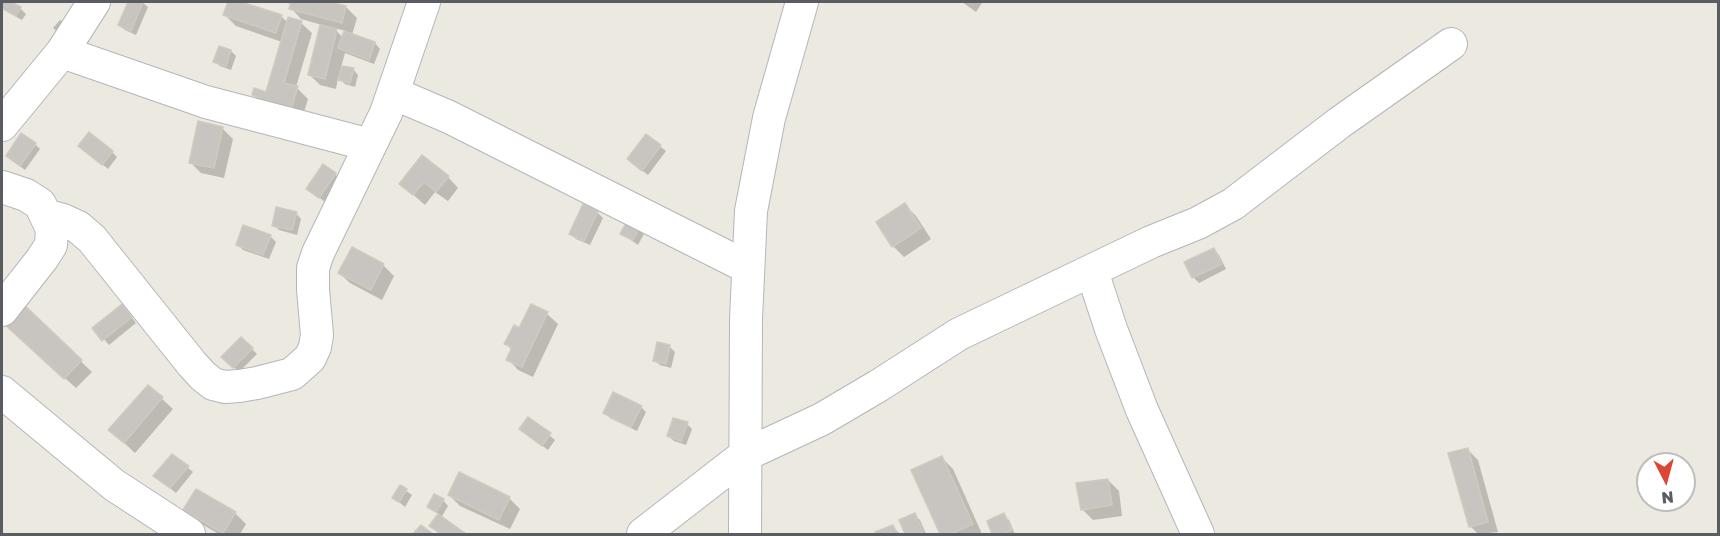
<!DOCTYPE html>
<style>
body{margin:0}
#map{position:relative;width:1720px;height:536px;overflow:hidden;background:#ebe9e0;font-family:"Golos Text",sans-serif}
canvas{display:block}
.frame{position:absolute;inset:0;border:3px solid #595c60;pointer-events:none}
.north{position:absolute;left:1636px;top:452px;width:60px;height:60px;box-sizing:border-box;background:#fff;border:2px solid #bdbebf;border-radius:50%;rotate:174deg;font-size:16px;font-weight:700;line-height:24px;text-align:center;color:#595c60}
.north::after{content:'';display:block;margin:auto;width:21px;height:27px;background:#dc4635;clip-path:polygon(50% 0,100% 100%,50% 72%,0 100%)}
</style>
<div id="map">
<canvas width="1720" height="536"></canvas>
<div class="frame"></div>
<div class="north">N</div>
</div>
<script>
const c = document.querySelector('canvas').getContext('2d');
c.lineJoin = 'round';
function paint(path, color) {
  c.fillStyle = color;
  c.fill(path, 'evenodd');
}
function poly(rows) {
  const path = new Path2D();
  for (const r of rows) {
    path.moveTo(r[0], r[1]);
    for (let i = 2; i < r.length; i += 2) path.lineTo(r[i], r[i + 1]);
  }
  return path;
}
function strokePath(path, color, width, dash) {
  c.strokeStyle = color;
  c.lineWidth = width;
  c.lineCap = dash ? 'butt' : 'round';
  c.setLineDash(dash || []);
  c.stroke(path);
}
const shadow = poly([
 [2,2,8,2,20,8,26,14,22,20,2,9],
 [129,2,142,2,148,7,136,35,125,30,119,25],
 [230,2,236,2,281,16,288,23,301,23,312,33,296,87,308,99,301,122,272,114,254,95,267,94,282,42,236,26,225,15],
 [282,2,325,2,346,7,357,18,352,35,375,43,380,49,374,64,345,53,341,67,353,69,358,75,355,87,345,84,338,78,336,89,320,85,309,74,322,25,301,19,291,8,292,4],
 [334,28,346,31,343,38],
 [962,2,981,2,982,3,976,12],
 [60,20,69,27,59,33,53,28],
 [220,48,231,51,236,56,231,70,220,66,215,61],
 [222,128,233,139,224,178,201,173,190,162],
 [646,136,666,151,648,175,634,164],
 [35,144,40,149,25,170,13,161],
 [86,151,112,152,117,157,108,169],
 [335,174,340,179,325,202,308,189],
 [448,177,458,188,448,201,435,192,425,205,401,184],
 [905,205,916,216,931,239,904,257,893,246],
 [584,206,598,213,603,218,590,245,576,239,571,234],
 [296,213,301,219,297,235,279,230,273,225],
 [639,229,644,234,638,245,622,234],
 [270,236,276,242,269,259,243,250,238,244],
 [1213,249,1219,255,1226,269,1199,283,1193,277,1186,263],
 [383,265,394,276,382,300,350,283,339,273],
 [19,302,92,372,76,388,15,333],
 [531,306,547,314,558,324,533,377,518,370,508,359,512,350,506,344,520,330],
 [127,311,136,323,109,345,94,328],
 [242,339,257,354,239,372,223,357],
 [658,344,670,347,675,352,671,368,660,365,654,360],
 [149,387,173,409,135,453,121,440],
 [641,407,646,412,637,431,610,418,605,412],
 [529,419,555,440,548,450,527,434],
 [687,424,692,429,686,445,674,441,668,436],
 [1467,449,1478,460,1498,532,1478,534,1470,526],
 [173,456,193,472,176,493,155,476],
 [942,458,953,469,982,534,942,534,913,471],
 [1108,480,1119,491,1122,516,1093,520,1082,509],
 [401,487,412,495,405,507,394,498],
 [449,495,509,498,520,509,510,529,460,506],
 [443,500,448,506,441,518,464,534,442,534,431,526,440,515,429,507],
 [185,510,235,513,246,524,240,534,219,534,196,521],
 [914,515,920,520,926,534,907,534,901,521],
 [1003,515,1009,520,1015,534,994,534,989,522],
 [892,526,900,534,878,534,877,533]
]);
const building = poly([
 [2,2,11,2,21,7,16,16,2,8,2,2],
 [128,2,143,2,131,31,118,25,128,2],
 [228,2,241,2,282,15,276,33,223,15,228,2],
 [291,2,330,2,346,6,342,23,289,9,291,2],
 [288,17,302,21,284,83,298,86,290,112,260,103,261,98,252,95,254,88,266,92,288,17],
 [320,25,337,29,325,79,308,75,320,25],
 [344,31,375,42,369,60,338,48,344,31],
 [219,46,231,50,226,66,213,62,219,46],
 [342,66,354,68,350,83,338,80,342,66],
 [198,121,223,127,214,168,189,163,198,121],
 [89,132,113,151,102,165,78,146,89,132],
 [21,133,36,143,20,166,6,156,21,133],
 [646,134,661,145,642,171,627,159,646,134],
 [422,155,449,176,436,192,424,182,413,195,399,184,422,155],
 [323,164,336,173,319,198,306,189,323,164],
 [905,203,921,228,892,247,876,222,905,203],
 [583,204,598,211,584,241,569,234,583,204],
 [276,207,297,212,292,230,272,226,276,207],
 [627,221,640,227,633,240,620,234,627,221],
 [243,225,271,235,263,255,236,245,243,225],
 [352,247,384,264,371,290,338,273,352,247],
 [1214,248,1222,264,1192,278,1184,262,1214,248],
 [19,300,82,360,64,379,2,322,19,300],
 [122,304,132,317,102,341,92,328,122,304],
 [531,304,548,312,522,367,506,360,512,347,504,344,514,325,519,328,531,304],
 [241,337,253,348,233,368,221,357,241,337],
 [657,342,670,345,666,364,653,361,657,342],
 [148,385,163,397,124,443,108,430,148,385],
 [613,392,642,406,631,427,603,413,613,392],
 [528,417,551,433,542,446,519,429,528,417],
 [673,418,688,422,681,441,667,436,673,418],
 [1468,448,1488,522,1469,527,1448,453,1468,448],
 [172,454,189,466,170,488,153,476,172,454],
 [942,456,973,524,950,534,940,534,911,470,942,456],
 [459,472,510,497,499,520,448,495,459,472],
 [1108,479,1112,505,1081,510,1076,483,1108,479],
 [400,485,407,489,399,502,392,498,400,485],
 [196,489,236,512,223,533,183,510,196,489],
 [434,494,444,499,436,512,427,507,434,494],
 [915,513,923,532,917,534,905,534,899,520,915,513],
 [1004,513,1012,530,1003,534,992,534,987,521,1004,513],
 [438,514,465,533,441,534,429,526,438,514],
 [421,525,433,534,413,534,421,525],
 [893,525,897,534,876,534,875,532,893,525]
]);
const street = poly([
 [62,52,206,102,370,145],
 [393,93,449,117,747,267],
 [2,125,62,52,94,2],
 [2,187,26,195,40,204,52,229,51,245,42,259,2,310],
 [48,216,63,220,78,227,92,239,192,364,203,376,213,384,225,387,239,386,257,383,292,374,310,358,315,347,317,335,313,289,313,268,318,253,386,113,424,2],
 [1092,271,1111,329,1142,410,1198,534],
 [2,392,114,485,189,534],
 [643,534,745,455,822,419,878,386,959,334,1151,242,1198,223,1233,204,1339,123,1451,44],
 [745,534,746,319,751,211,769,118,802,2]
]);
paint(shadow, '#0003');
paint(building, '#c8c5c0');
strokePath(building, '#cfcabf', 1.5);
strokePath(street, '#b3b6ba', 34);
strokePath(street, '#fff', 32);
</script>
